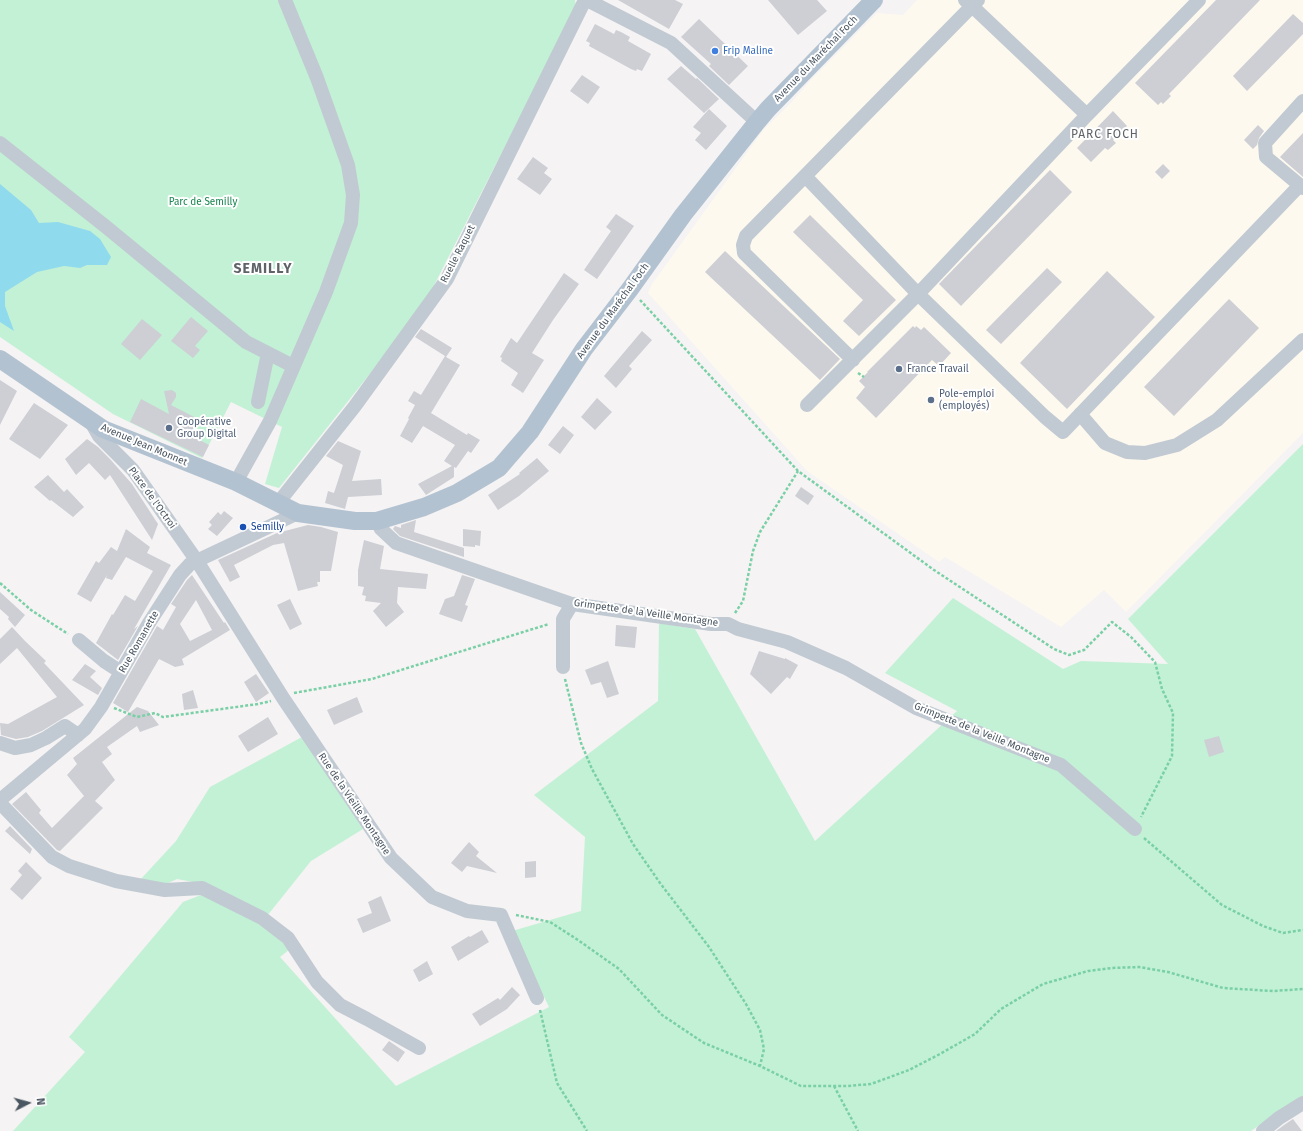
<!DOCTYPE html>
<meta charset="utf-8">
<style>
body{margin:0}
#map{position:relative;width:1303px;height:1131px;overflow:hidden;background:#f5f3f3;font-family:"Fira Sans",sans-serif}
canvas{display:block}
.north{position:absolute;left:8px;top:1083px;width:40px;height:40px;-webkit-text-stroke:3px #fff;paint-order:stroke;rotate:84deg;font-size:11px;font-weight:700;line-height:16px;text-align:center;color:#4a5661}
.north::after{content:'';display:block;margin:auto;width:14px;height:18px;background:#4a5661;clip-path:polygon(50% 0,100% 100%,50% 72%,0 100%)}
</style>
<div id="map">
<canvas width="1303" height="1131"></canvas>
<div class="north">N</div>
</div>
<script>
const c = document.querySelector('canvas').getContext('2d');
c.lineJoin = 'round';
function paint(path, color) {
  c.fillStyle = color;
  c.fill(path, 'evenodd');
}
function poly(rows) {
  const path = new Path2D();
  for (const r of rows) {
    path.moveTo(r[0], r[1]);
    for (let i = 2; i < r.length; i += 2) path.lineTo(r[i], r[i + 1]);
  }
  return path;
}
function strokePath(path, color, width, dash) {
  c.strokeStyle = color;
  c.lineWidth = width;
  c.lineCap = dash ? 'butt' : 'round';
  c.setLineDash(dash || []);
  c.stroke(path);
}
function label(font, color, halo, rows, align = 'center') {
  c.font = font + ' "Fira Sans",sans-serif';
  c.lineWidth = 4;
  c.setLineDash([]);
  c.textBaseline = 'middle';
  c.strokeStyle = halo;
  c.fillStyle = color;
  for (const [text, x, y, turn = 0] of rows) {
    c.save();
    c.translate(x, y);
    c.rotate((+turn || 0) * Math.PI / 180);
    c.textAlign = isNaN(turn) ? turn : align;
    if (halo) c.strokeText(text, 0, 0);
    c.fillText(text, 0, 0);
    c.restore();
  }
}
const commercial = poly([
 [917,0,1303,0,1303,433,1126,612,1104,590,1061,627,945,557,939,562,807,471,648,293,652,284,764,129,789,105,809,82,877,13,903,15]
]);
const green = poly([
 [0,0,575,0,576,7,423,307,279,488,265,484,282,427,231,402,202,458,113,414,0,337],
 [1303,444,1303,1096,1300,1097,1251,1131,13,1131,85,1052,69,1037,183,902,201,895,258,920,290,949,280,957,396,1086,549,1007,512,931,581,911,585,837,534,795,658,701,659,623,695,629,815,841,957,711,885,673,953,598,1063,669,1081,661,1168,664,1128,619],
 [302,737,363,829,311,861,267,916,204,884,177,879,164,885,140,880,176,841,210,787]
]);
const water = poly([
 [0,184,31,210,39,223,58,222,90,231,100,239,111,257,107,265,87,265,80,268,64,266,37,272,5,292,5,306,14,331,0,322]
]);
const building = poly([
 [618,0,675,0,683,4,669,29],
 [768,0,817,0,827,11,798,35],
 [1216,0,1260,0,1169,94,1171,96,1163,104,1161,102,1158,105,1135,83],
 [1293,14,1303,23,1303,34,1247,91,1233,76],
 [699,19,748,66,729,85,709,66,711,64,681,37],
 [595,24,614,34,616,30,621,32,630,37,628,41,651,54,642,71,637,69,636,71,631,69,589,46,590,43,586,41],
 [681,66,696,79,697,78,719,99,704,113,667,79],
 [582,75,600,87,588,104,570,91],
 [709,109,727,126,706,150,695,140,701,133,693,127],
 [1113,111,1127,126,1113,140,1116,143,1108,150,1105,148,1091,162,1077,148],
 [1258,125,1264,131,1259,138,1257,145,1253,149,1244,140],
 [1303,133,1303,177,1280,157],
 [533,157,548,168,544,173,552,179,540,195,517,179],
 [1163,164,1170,171,1162,179,1155,172],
 [1050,170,1072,192,961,306,939,284],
 [616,214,634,226,597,279,584,270,611,231,606,227],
 [810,215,896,300,859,336,843,321,863,300,793,232],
 [725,251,840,359,820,380,705,272],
 [1047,268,1062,282,1001,344,986,330],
 [1107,271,1155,317,1067,409,1020,363],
 [564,273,579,284,553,320,532,353,544,360,523,393,511,385,518,373,501,361,502,358,500,357,511,338,517,343],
 [1229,299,1259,328,1174,416,1144,387],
 [191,317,208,331,195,346,200,350,193,358,171,341],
 [142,319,162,335,140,360,121,344],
 [913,326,915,328,916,326,921,330,924,327,951,353,939,366,932,360,876,418,856,398,865,387,859,381,868,372,867,372],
 [421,329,452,348,446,357,460,365,431,413,467,435,468,433,480,440,471,453,468,451,456,468,454,467,454,477,426,495,418,484,452,466,444,461,455,445,423,426,412,443,400,436,409,419,408,418,415,405,408,401,414,391,421,395,445,356,415,337],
 [642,331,652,340,629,366,632,369,616,388,604,376],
 [0,380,17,391,0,425],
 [172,390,176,393,176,397,171,405,198,419,190,435,209,445,203,457,130,422,141,399,169,414,164,391],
 [597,398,612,412,595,430,581,417],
 [34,403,68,425,40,459,9,439],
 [563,426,574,435,560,454,548,445],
 [87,439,98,447,110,459,132,484,158,524,152,540,110,475,105,480,89,463,76,475,65,459],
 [338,441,361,451,352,481,381,479,382,495,348,497,345,509,325,503,328,491,334,493,343,465,326,456],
 [537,458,549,471,519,496,498,510,488,495,520,474,519,473],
 [48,475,64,492,67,489,84,507,73,517,51,500,50,501,34,487],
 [801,487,814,496,808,505,795,496],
 [224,511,233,518,217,536,208,529,212,525,209,522,218,512,221,515],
 [416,520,414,532,464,548,464,557,400,536,393,529,395,526,401,528,401,525],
 [308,525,321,527,338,532,331,571,320,571,320,582,317,582,318,586,298,591,284,543,273,545,234,565,240,577,230,582,218,560,277,533],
 [126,529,150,547,147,553,171,565,134,629,138,626,118,660,96,643,112,614,113,615,125,595,135,601,153,571,126,557,112,580,106,578,107,575,91,602,77,594,96,561,99,563,111,547,117,551],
 [463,529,481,531,480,546,475,545,475,547,463,546],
 [364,540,384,546,380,569,428,574,426,589,398,587,397,603,404,612,386,627,373,611,381,603,365,601,366,596,362,595,364,587,358,586,358,570],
 [192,575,224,623,225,622,230,630,182,659,184,665,175,667,159,659,128,712,113,703,157,626,163,630,176,607,171,604,187,580],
 [196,600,212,630,190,641,180,624],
 [462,575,475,579,465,605,468,606,462,622,439,614,445,599,454,596],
 [0,592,25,615,15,627,8,619,9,617,0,609],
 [290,599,302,624,290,630,277,605],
 [616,625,637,627,635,648,615,646],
 [12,627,25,641,46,661,44,663,84,705,42,731,28,737,16,739,1,735,0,723,8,724,57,697,17,648,0,664,0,639],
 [759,651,785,659,785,658,798,665,790,679,787,677,771,694,750,674],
 [608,661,619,694,607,698,601,682,591,685,585,670],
 [85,664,96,671,90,677,102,688,98,695,72,680],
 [256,674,269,693,256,702,244,682],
 [193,690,198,708,184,710,182,694],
 [357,697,363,712,334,725,327,710],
 [137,707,148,711,159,725,140,732,137,726,107,747,112,754,102,762,115,780,95,801,103,808,60,851,57,850,12,804,26,792,41,810,39,813,52,828,84,796,67,775,77,764,73,758],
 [268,717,278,734,248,752,238,736],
 [1219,736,1224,752,1209,757,1204,740],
 [10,826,32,849,30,854,5,831],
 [469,842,479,852,476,856,497,873,467,866,462,872,451,863],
 [536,861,536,877,525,878,525,862],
 [26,862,42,878,22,900,10,889,22,875,18,871],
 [381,896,391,921,363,933,357,919,372,913,368,902],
 [482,930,489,942,458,961,451,947,469,936,470,937],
 [427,961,433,974,419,982,413,970],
 [512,987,520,995,507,1009,480,1026,472,1014,498,998,500,1000],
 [389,1041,405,1052,398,1062,382,1050],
 [1293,1119,1302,1131,1276,1131,1284,1125]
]);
const path = poly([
 [640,300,798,471,934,570,1054,649,1069,655,1084,650,1112,622,1131,637,1155,662,1162,689,1173,713,1172,756,1141,817],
 [858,373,864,377],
 [0,583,31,610,68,634],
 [735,613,743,601,753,551,760,532,798,471],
 [565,679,581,743,592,769,633,844,660,883,709,947,746,1004,760,1030,764,1049,760,1066],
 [294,693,372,679,549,624],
 [114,708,137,717,155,713,163,717,258,704,271,701],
 [1144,838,1222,905,1263,926,1283,933,1303,930],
 [516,915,550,922,578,940,619,969,662,1015,704,1043,760,1066,801,1086,848,1086,871,1084,909,1070,940,1054,975,1034,1001,1009,1043,984,1088,971,1112,968,1139,967,1168,972,1223,988,1273,991,1303,989],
 [540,1010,557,1083,587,1131],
 [834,1086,858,1131]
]);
const minor = poly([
 [587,0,671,43,757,122],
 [978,0,972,6,1087,115,918,294,1045,417,1063,432,1300,185],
 [1303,101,1265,143,1266,157,1303,188],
 [1087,115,1199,0],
 [0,143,105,226,246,342,293,366],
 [805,176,918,294,807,405],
 [853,360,744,253,743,245,746,236,972,6,965,0],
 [258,402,268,353],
 [1080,414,1105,443,1127,452,1145,453,1177,445,1217,420,1303,340],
 [91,422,99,436,133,470,197,561,283,698,391,858,432,897,467,911,501,915,537,998],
 [236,482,270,421,326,292,351,223,353,195,348,165,317,78,285,0],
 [278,503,355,406,447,279,585,0],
 [377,521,381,529,396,543,572,604,711,624,728,624,738,629,787,642,846,668,916,708,1061,765,1135,829],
 [79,640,104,661,121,672],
 [563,667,563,619,572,604],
 [0,743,15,748,31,745,46,738,65,726,78,735],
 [0,800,85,729,101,707,149,623,180,575,190,564,298,513],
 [0,803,52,857,69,866,116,881,165,890,202,888,262,918,288,938,317,982,340,1005,367,1019,419,1048],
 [1263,1131,1279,1118,1303,1103]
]);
const major = poly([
 [0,359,103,429,236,482,298,513,355,521,377,521,424,507,457,493,499,468,530,432,584,349,630,289,683,215,757,122,768,109,874,0]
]);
const markers = [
 [715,51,4,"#3f7fe0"],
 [899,369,4,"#5c6f8a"],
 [931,400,4,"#5c6f8a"],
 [169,428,4,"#5c6f8a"],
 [243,527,4,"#1a4fb4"]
];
const shopNames = [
 ["Frip Maline",723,51]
];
const streetNames = [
 ["Avenue du Maréchal Foch",816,59,-46],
 ["Ruelle Raquet",458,254,-63],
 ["Avenue du Maréchal Foch",613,311,-54],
 ["Avenue Jean Monnet",144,445,23],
 ["Place de l'Octroi",152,498,54],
 ["Grimpette de la Veille Montagne",646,613,8],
 ["Rue Romanette",139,642,-60],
 ["Grimpette de la Veille Montagne",982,733,22],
 ["Rue de la Vieille Montagne",354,804,56]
];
const parkNames = [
 ["Parc de Semilly",203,202]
];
const serviceNames = [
 ["France Travail",907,369],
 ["Pole-emploi",939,394],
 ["(employés)",939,406],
 ["Coopérative",177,422],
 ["Group Digital",177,434]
];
const transitNames = [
 ["Semilly",251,527]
];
const quarterNames = [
 ["PARC FOCH",1105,135]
];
const districtNames = [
 ["SEMILLY",263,269]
];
paint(commercial, '#fdf9ef');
paint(green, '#c3f1d5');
paint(water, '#90daee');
paint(building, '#cdcfd5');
strokePath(path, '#7ad0a6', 2.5, [3, 2]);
strokePath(minor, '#c1cad2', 14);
strokePath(major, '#b3c2d1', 18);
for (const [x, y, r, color] of markers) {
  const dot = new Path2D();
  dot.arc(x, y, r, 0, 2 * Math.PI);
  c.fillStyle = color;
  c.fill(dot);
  strokePath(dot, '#fff', 1.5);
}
label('10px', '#366cbe', '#fff', shopNames, 'left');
label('10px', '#4a5661', '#fff', streetNames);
label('10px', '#17864f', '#fff', parkNames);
label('10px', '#4e5e75', '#fff', serviceNames, 'left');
label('10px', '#164399', '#fff', transitNames, 'left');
c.letterSpacing = '1px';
label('12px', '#5f6368', '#fff', quarterNames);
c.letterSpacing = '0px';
c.letterSpacing = '1px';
label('bold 14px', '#5f6368', '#fff', districtNames);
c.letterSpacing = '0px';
</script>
